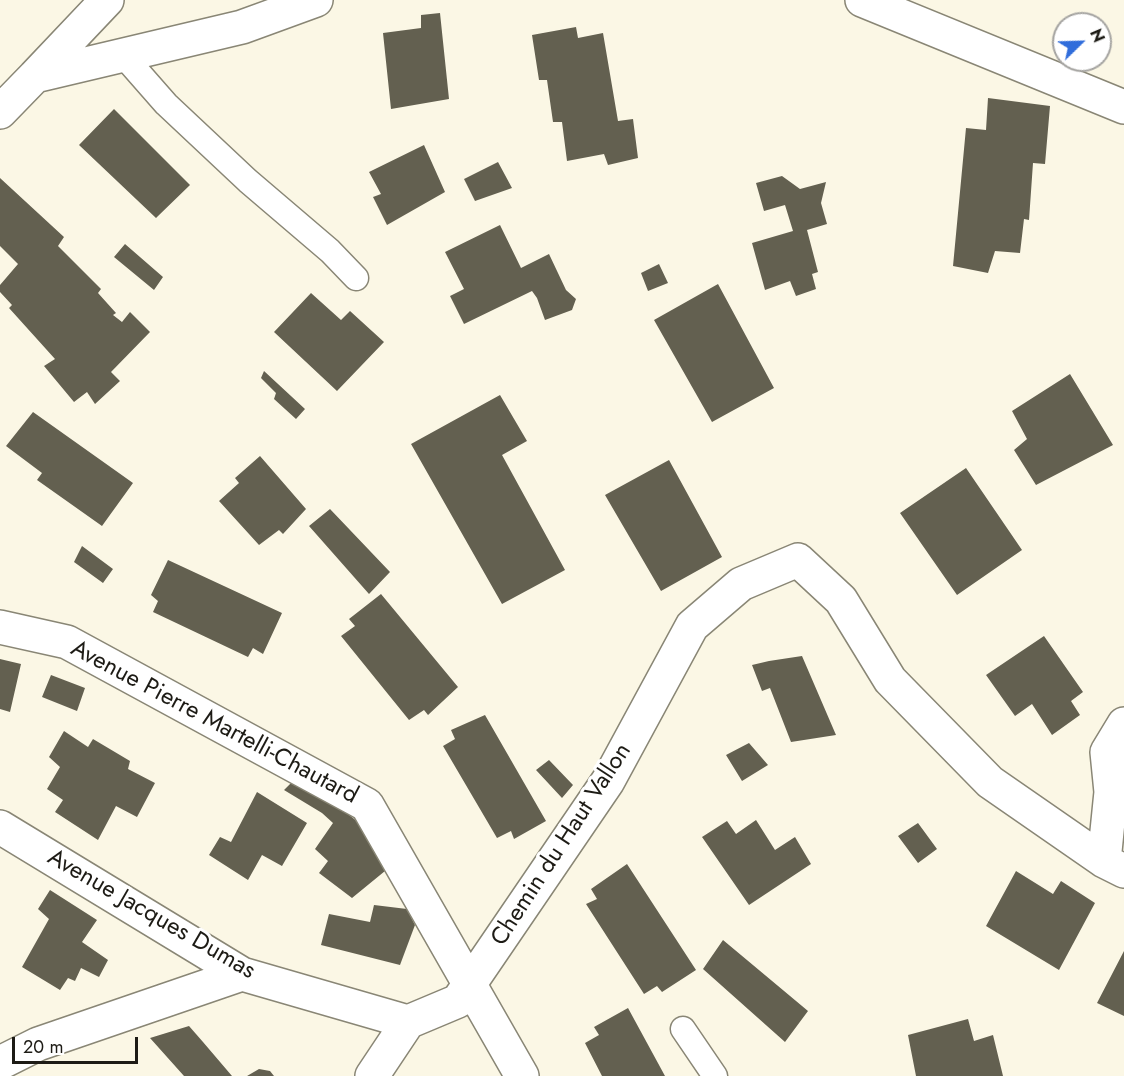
<!DOCTYPE html>
<style>
body{margin:0}
#map{position:relative;width:1124px;height:1076px;overflow:hidden;background:#fbf7e5;font-family:Jost,sans-serif}
canvas{display:block}
.north{position:absolute;left:1052px;top:12px;width:60px;height:60px;box-sizing:border-box;background:#fff;border:2px solid #a5a4a1;border-radius:50%;rotate:67deg;font-size:16px;font-weight:700;line-height:24px;text-align:center;color:#1d1b15}
.north::after{content:'';display:block;margin:auto;width:21px;height:27px;background:#306ddb;clip-path:polygon(50% 0,100% 100%,50% 72%,0 100%)}
.scale{position:absolute;left:12px;top:1037px;width:126px;height:27px;box-sizing:border-box;border:3px solid #1d1b15;border-top:0;padding-left:8px;font-size:18px;line-height:21px;white-space:nowrap;color:#1d1b15;-webkit-text-stroke:4px #fff;paint-order:stroke}
</style>
<div id="map">
<canvas width="1124" height="1076"></canvas>
<div class="north">N</div>
<div class="scale">20 m</div>
</div>
<script>
const c = document.querySelector('canvas').getContext('2d');
c.lineJoin = 'round';
function paint(path, color) {
  c.fillStyle = color;
  c.fill(path, 'evenodd');
}
function poly(rows) {
  const path = new Path2D();
  for (const r of rows) {
    path.moveTo(r[0], r[1]);
    for (let i = 2; i < r.length; i += 2) path.lineTo(r[i], r[i + 1]);
  }
  return path;
}
function strokePath(path, color, width, dash) {
  c.strokeStyle = color;
  c.lineWidth = width;
  c.lineCap = dash ? 'butt' : 'round';
  c.setLineDash(dash || []);
  c.stroke(path);
}
function label(font, color, halo, rows, align = 'center') {
  c.font = font + ' Jost,sans-serif';
  c.lineWidth = 6;
  c.setLineDash([]);
  c.textBaseline = 'middle';
  c.strokeStyle = halo;
  c.fillStyle = color;
  for (const [text, x, y, turn = 0] of rows) {
    c.save();
    c.translate(x, y);
    c.rotate((+turn || 0) * Math.PI / 180);
    c.textAlign = isNaN(turn) ? turn : align;
    if (halo) c.strokeText(text, 0, 0);
    c.fillText(text, 0, 0);
    c.restore();
  }
}
const building = poly([
 [440,13,449,99,391,109,383,33,421,28,421,15],
 [576,27,578,38,603,33,618,121,633,119,638,158,608,165,604,154,567,161,562,122,553,122,547,80,539,80,532,35],
 [988,98,1050,106,1045,164,1033,163,1029,220,1024,219,1020,253,995,251,988,273,953,266,966,128,986,130],
 [114,109,190,185,156,218,79,145],
 [424,145,445,192,387,225,373,197,381,194,369,172],
 [498,162,512,188,475,201,464,179],
 [782,176,800,189,826,182,821,203,827,224,807,230,818,272,812,274,816,289,796,296,790,281,765,290,752,243,793,231,785,205,764,211,756,183],
 [0,178,64,237,58,246,101,289,98,293,116,313,113,315,122,322,130,312,150,332,111,372,120,381,95,404,87,392,74,402,44,366,55,359,9,308,12,305,0,292,0,285,18,264,0,246],
 [500,225,521,268,549,254,566,290,576,299,572,310,545,320,537,298,532,291,464,324,450,296,464,289,445,252],
 [125,244,163,277,154,290,114,257],
 [659,264,668,283,648,291,641,273],
 [718,284,774,388,712,422,654,320],
 [311,293,341,320,350,311,384,342,337,391,274,332],
 [264,371,305,409,296,419,274,399,276,393,261,378],
 [1070,374,1113,445,1036,485,1014,450,1027,439,1012,411],
 [500,395,527,441,502,455,565,570,502,604,411,444],
 [33,412,133,483,102,526,37,480,42,473,6,446],
 [260,456,306,509,283,534,279,530,259,545,219,501,239,483,235,478],
 [669,460,722,557,661,591,605,495],
 [966,468,1022,550,957,595,900,513],
 [330,509,390,572,369,594,309,526],
 [82,546,113,569,103,583,74,562],
 [168,560,282,613,263,654,253,648,248,657,153,612,158,601,151,595],
 [381,594,458,687,428,715,424,710,409,720,341,636,355,626,349,619],
 [1044,636,1083,692,1071,701,1080,715,1052,735,1032,704,1015,716,986,675],
 [802,656,836,735,791,742,770,688,762,691,752,665,769,661],
 [0,659,21,664,10,712,0,709],
 [51,675,85,688,77,711,42,697],
 [485,715,546,821,514,839,511,831,497,838,443,746,455,739,451,730],
 [64,731,88,747,93,739,130,761,128,769,155,783,137,817,116,806,98,840,55,812,63,800,47,789,60,767,49,757],
 [749,743,768,765,742,781,726,755],
 [549,760,573,785,562,798,536,770],
 [293,781,330,800,358,822,385,871,352,898,319,873,328,861,315,849,333,823,322,813,284,790],
 [257,792,307,823,282,866,262,855,248,880,209,855,220,837,231,842],
 [756,820,775,850,795,837,811,864,749,905,702,837,727,821,736,834],
 [918,823,937,849,918,863,898,836],
 [627,864,696,970,662,992,657,986,644,994,586,904,597,899,591,889],
 [1016,871,1053,894,1061,881,1095,903,1059,970,986,926],
 [50,890,97,920,82,942,108,960,99,977,81,968,75,981,68,978,60,990,22,967,49,919,38,909],
 [374,905,407,909,415,925,400,965,321,945,329,914,370,922],
 [723,940,808,1011,785,1042,703,969],
 [1124,951,1124,1016,1097,1003],
 [628,1008,665,1076,602,1076,585,1043,599,1035,594,1027],
 [968,1019,974,1041,993,1035,1003,1076,916,1076,908,1035],
 [189,1026,203,1042,232,1076,184,1076,150,1038],
 [259,1069,270,1071,274,1076,247,1076]
]);
const service = poly([
 [123,55,166,104,248,181,330,251,356,278],
 [683,1029,715,1076]
]);
const minor = poly([
 [862,0,1124,107],
 [35,76,107,0],
 [0,112,35,76,242,27,316,0],
 [0,627,67,642,367,805,522,1076],
 [0,827,242,974,408,1022,458,1001,608,781,692,626,741,584,798,560,841,600,890,680,990,782,1104,861,1124,871],
 [1104,861,1111,792,1107,752,1124,724],
 [0,1063,38,1044,242,974],
 [372,1076,408,1022]
]);
const streetNames = [
 ["Avenue Pierre Martelli-Chautard",214,723,28],
 ["Chemin du Haut Vallon",562,845,-57],
 ["Avenue Jacques Dumas",151,915,30]
];
paint(building, '#636050');
strokePath(service, '#898675', 27);
strokePath(minor, '#898675', 36);
strokePath(service, '#fff', 24);
strokePath(minor, '#fff', 33);
label('24px', '#1d1b15', '#fff', streetNames);
</script>
